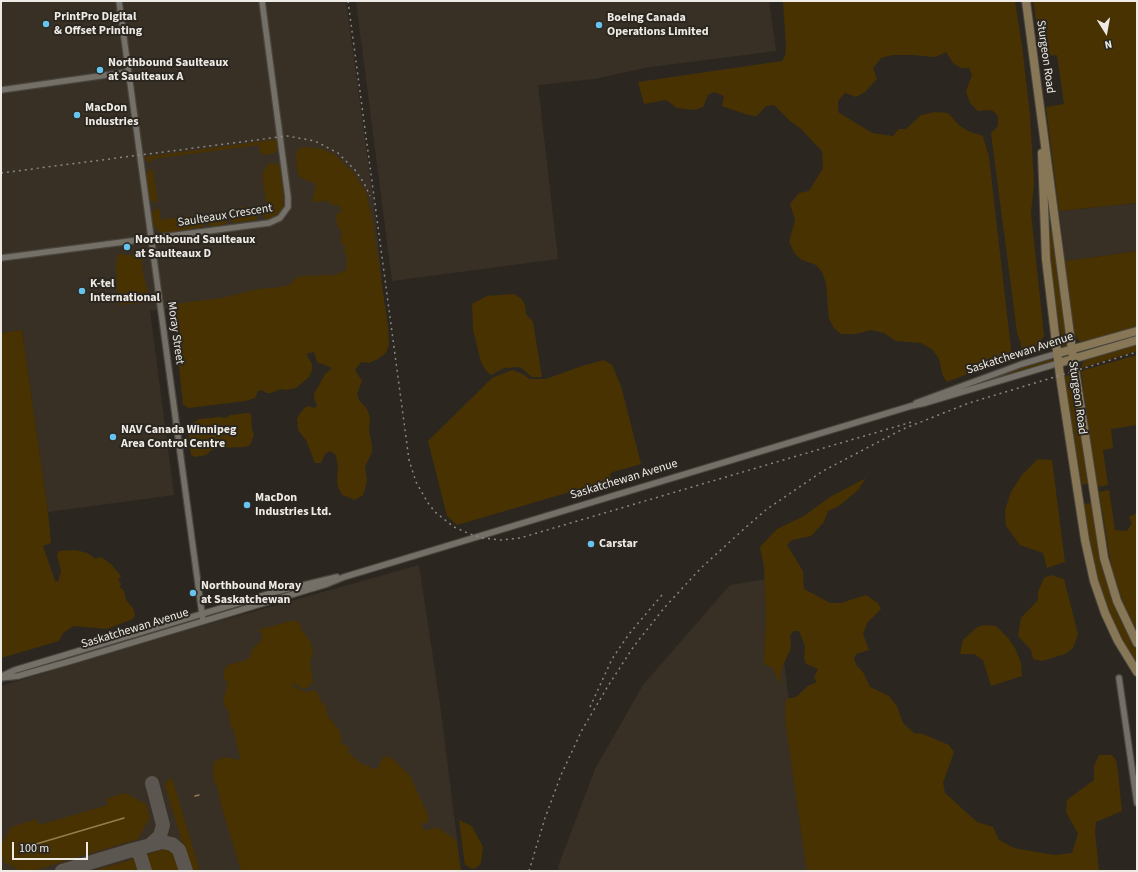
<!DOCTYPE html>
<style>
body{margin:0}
#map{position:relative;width:1138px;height:872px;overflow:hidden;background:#2b2720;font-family:"Source Sans 3",sans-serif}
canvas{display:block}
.frame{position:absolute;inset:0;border:2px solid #eeebe6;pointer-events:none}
.north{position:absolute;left:1086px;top:12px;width:40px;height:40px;-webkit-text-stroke:3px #2b2720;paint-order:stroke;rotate:169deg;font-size:11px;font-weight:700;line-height:16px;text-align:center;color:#eeebe6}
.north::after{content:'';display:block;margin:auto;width:14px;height:18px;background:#eeebe6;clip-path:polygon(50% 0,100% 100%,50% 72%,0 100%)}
.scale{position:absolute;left:12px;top:842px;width:76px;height:18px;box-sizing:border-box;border:2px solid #eeebe6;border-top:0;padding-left:5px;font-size:12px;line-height:14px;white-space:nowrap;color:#eeebe6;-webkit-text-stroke:3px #2b2720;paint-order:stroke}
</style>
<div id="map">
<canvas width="1138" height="872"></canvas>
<div class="frame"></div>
<div class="north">N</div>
<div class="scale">100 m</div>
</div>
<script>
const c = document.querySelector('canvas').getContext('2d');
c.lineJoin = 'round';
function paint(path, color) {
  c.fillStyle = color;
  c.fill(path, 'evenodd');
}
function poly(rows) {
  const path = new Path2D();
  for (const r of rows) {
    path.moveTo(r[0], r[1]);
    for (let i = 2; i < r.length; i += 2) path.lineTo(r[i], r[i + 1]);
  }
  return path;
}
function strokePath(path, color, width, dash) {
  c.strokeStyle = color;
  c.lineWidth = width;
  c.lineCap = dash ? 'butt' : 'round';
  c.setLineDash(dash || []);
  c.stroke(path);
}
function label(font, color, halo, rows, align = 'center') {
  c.font = font + ' "Source Sans 3",sans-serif';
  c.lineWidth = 4;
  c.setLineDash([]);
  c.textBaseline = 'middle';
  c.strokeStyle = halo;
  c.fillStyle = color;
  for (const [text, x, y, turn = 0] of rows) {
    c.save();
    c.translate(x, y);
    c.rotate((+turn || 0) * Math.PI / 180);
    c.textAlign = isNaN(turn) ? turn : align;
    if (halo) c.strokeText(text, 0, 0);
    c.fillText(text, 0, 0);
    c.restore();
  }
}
const built = poly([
 [1,1,346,1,375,213,382,280,150,311,174,495,48,512,22,330,1,333],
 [356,1,769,1,776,51,650,67,594,79,538,85,558,259,392,281],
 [1137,203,1137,251,1065,261,1059,211],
 [419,565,440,704,461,871,1,871,1,686,170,635],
 [773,578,811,871,558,871,559,864,595,769,643,685,730,585]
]);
const green = poly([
 [783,1,1015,1,1022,46,1030,115,1034,184,1031,213,1044,336,1035,349,1024,352,1021,349,1021,344,1017,332,991,133,998,126,998,116,992,110,978,111,970,103,966,91,972,75,969,68,961,68,953,63,946,52,935,57,912,55,893,55,881,58,873,68,877,79,865,92,856,97,845,93,838,101,838,112,872,133,893,136,899,129,906,129,921,115,935,112,948,113,960,126,968,131,983,136,989,157,1012,358,1008,362,978,370,947,382,943,376,939,359,933,350,921,343,896,341,884,333,871,330,856,334,841,334,834,328,829,319,826,283,822,272,816,265,802,260,795,254,789,242,795,220,790,204,799,193,809,191,823,168,822,151,800,128,790,121,774,105,766,106,757,116,748,115,722,106,724,96,714,92,708,95,703,107,694,110,677,108,666,100,644,104,638,82,782,61,785,56,786,47],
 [1033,1,1137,1,1137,203,1059,211,1046,107,1064,104,1057,55,1042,56],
 [272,140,276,140,277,152,265,155,260,152,259,145,152,159,152,162,148,162,144,157],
 [306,147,322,149,334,154,354,173,366,192,373,223,388,327,389,344,386,353,378,359,369,363,361,362,355,370,362,381,357,394,359,400,367,409,370,417,369,432,372,445,372,452,365,467,367,481,365,489,363,495,355,500,342,495,338,487,337,481,338,468,336,455,330,451,325,454,321,463,315,463,306,440,298,430,297,419,300,413,307,406,315,408,317,405,314,399,314,394,325,374,332,368,317,362,314,352,306,354,312,364,312,370,309,377,296,388,285,390,281,389,271,393,266,393,263,390,258,391,255,398,245,401,189,408,183,405,173,310,174,304,221,298,258,289,281,287,291,284,295,278,302,276,335,275,346,270,347,255,344,253,345,246,340,241,342,232,338,227,336,218,337,214,341,212,341,208,337,205,331,205,328,201,312,202,316,184,299,177,297,170,296,155,299,148],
 [276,163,280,166,284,205,278,215,268,220,264,217,263,212,267,209,262,174,268,164],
 [153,169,158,201,157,202,153,202,149,198,146,177,148,171],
 [242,207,255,208,257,220,233,223,231,219,238,216,237,209],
 [159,208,161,220,195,215,196,219,203,219,204,227,166,233,160,232,154,226,151,215,154,210],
 [225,213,227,222,226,225,213,227,209,225,207,218,210,215],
 [1050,228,1053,230,1067,346,1063,347,1052,283,1048,233],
 [1137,251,1137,329,1082,343,1078,340,1073,331,1065,261],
 [118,254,141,256,143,273,149,297,144,303,118,305,116,264],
 [513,294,521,298,525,305,526,314,533,322,542,377,532,377,520,367,504,368,491,375,486,371,481,362,473,330,472,304,487,296],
 [22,330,48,512,51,543,43,546,55,581,58,582,61,571,57,555,59,551,76,550,87,553,96,559,101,557,111,564,121,576,118,579,121,584,120,587,124,591,126,600,133,608,135,615,133,619,107,629,74,626,63,633,59,641,1,658,1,333],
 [1137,343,1137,351,1081,368,1083,362,1089,358],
 [1137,355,1137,425,1111,429,1113,448,1103,450,1108,485,1097,487,1081,371],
 [1055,357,1055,360,1053,361,993,380,981,383,980,382,1024,365],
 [604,360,612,365,621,386,641,464,613,472,610,474,611,480,457,525,447,516,428,441,492,378,512,370,521,373,530,379,546,379,582,366],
 [1073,374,1088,483,1084,485,1082,484,1076,451,1064,376],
 [248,413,251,414,252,429,254,435,250,445,245,447,214,448,206,455,196,457,191,455,188,430,191,424,199,419,220,417,225,418,231,415],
 [1038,459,1052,460,1065,562,1047,568,1043,553,1020,545,1006,526,1005,510,1011,492,1021,476],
 [866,478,858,490,839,506,828,511,824,522,815,532,811,536,792,540,787,545,803,571,804,589,830,603,841,603,866,595,878,603,881,609,867,623,863,634,869,650,856,654,854,659,857,666,863,672,870,687,889,696,897,706,903,723,914,733,923,734,949,745,954,752,943,783,945,793,977,822,993,827,999,840,1014,848,1054,855,1072,853,1078,834,1066,812,1067,800,1094,780,1094,766,1099,755,1112,755,1116,760,1118,773,1122,811,1096,822,1095,832,1099,871,807,871,786,727,785,710,786,699,796,697,808,686,817,682,814,678,818,669,806,664,804,658,805,646,799,631,794,631,790,635,791,648,781,670,780,685,773,668,764,664,766,615,764,567,760,547,777,529,804,516,830,497],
 [1109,490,1115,530,1127,531,1132,523,1129,517,1137,513,1137,632,1128,615,1113,576,1099,492],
 [1091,503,1105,578,1120,619,1137,650,1137,666,1109,616,1097,579,1089,544,1084,504],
 [1051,575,1064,579,1078,634,1073,648,1065,654,1042,661,1033,659,1031,650,1018,636,1021,618,1038,600,1038,592,1044,578],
 [295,620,300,624,302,631,310,641,313,651,310,662,313,682,307,688,302,688,293,683,292,686,306,692,313,690,317,692,320,700,326,707,327,715,340,731,342,744,349,747,348,752,358,761,363,765,368,765,371,769,378,768,383,757,385,756,393,759,410,776,428,815,428,821,424,824,420,823,425,831,433,828,438,828,456,840,461,871,241,871,221,805,218,789,214,781,213,766,215,761,225,757,239,760,240,758,234,731,230,724,229,713,223,702,228,682,224,679,224,670,228,665,244,661,249,658,253,648,262,640,262,634,258,630],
 [983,625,996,626,1008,638,1015,648,1021,663,1022,676,991,686,983,660,974,654,960,654,963,640,976,628],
 [172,778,200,871,191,871,165,785,168,780],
 [125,793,146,804,150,818,138,839,32,871,21,871,4,862,1,847,11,827,37,819,39,825,108,805,106,799],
 [459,820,472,826,483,847,481,863,476,868,473,869,465,865],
 [165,849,176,855,181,871,149,871,145,859,148,854],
 [134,859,138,861,141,871,92,871]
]);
const stream = poly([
 [195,796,199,795],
 [26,847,124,818]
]);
const taxiway = poly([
 [150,845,160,836,163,825,152,783],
 [62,871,132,850],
 [145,871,140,855,135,850,132,850,162,842,172,844,179,850,186,871]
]);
const minor = poly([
 [119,1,203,621],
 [1,90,128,72],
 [1,258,269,223,280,218,288,207,288,197,262,1],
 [916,403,1022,364,1059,353],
 [2,676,15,670,275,592,337,577],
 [1,678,18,676,71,661,327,584,344,577,911,406,925,403,1059,363],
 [1119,678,1137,803]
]);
const secondary = poly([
 [1026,1,1072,350,1104,558,1117,601,1137,643],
 [1042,153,1046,259,1060,376,1085,540,1094,581,1105,613,1118,641,1137,672],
 [1059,353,1137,331],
 [1059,363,1137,340]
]);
const rail = poly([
 [348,1,409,460,416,482,428,503,435,512,454,527,470,534,483,538,501,540,520,538,915,421],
 [1,173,287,136,315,141,338,153,355,170,364,183,370,196],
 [590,707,612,659,629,634,662,595],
 [529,871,545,818,561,775,582,730,608,686,634,646,665,607,701,568,745,528,767,509,823,471,903,429,969,403,1137,352]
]);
const markers = [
 [46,24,4,"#67c4ef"],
 [599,25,4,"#67c4ef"],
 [100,70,4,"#67c4ef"],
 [77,115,4,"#67c4ef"],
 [127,247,4,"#67c4ef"],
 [82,291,4,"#67c4ef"],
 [113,437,4,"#67c4ef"],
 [247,505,4,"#67c4ef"],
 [591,544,4,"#67c4ef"],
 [193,593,4,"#67c4ef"]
];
const poiNames = [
 ["PrintPro Digital",54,17],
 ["& Offset Printing",54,31],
 ["Boeing Canada",607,18],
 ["Operations Limited",607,32],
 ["Northbound Saulteaux",108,63],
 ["at Saulteaux A",108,77],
 ["MacDon",85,108],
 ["Industries",85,122],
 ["Northbound Saulteaux",135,240],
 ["at Saulteaux D",135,254],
 ["K-tel",90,284],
 ["International",90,298],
 ["NAV Canada Winnipeg",121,430],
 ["Area Control Centre",121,444],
 ["MacDon",255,498],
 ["Industries Ltd.",255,512],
 ["Carstar",599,544],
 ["Northbound Moray",201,586],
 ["at Saskatchewan",201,600]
];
const streetNames = [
 ["Sturgeon Road",1045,57,82],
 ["Saulteaux Crescent",225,216,-9],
 ["Moray Street",175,333,82],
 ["Saskatchewan Avenue",1020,354,-18],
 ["Sturgeon Road",1077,398,82],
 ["Saskatchewan Avenue",624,480,-17],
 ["Saskatchewan Avenue",135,629,-17]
];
paint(built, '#383024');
paint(green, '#483202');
strokePath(stream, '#947e4f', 1.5);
strokePath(taxiway, '#5b5750', 14);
strokePath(minor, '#48453e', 8);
strokePath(secondary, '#48453e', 10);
strokePath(minor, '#746f67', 5.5);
strokePath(secondary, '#887756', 8);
strokePath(rail, '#8b8781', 1.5, [2, 4]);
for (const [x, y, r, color] of markers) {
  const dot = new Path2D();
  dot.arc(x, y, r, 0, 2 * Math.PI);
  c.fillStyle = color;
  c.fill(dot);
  strokePath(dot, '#2b2720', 1.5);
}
label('bold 12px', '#eeebe6', '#2b2720', poiNames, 'left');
label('12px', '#eeebe6', '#2b2720', streetNames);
</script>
